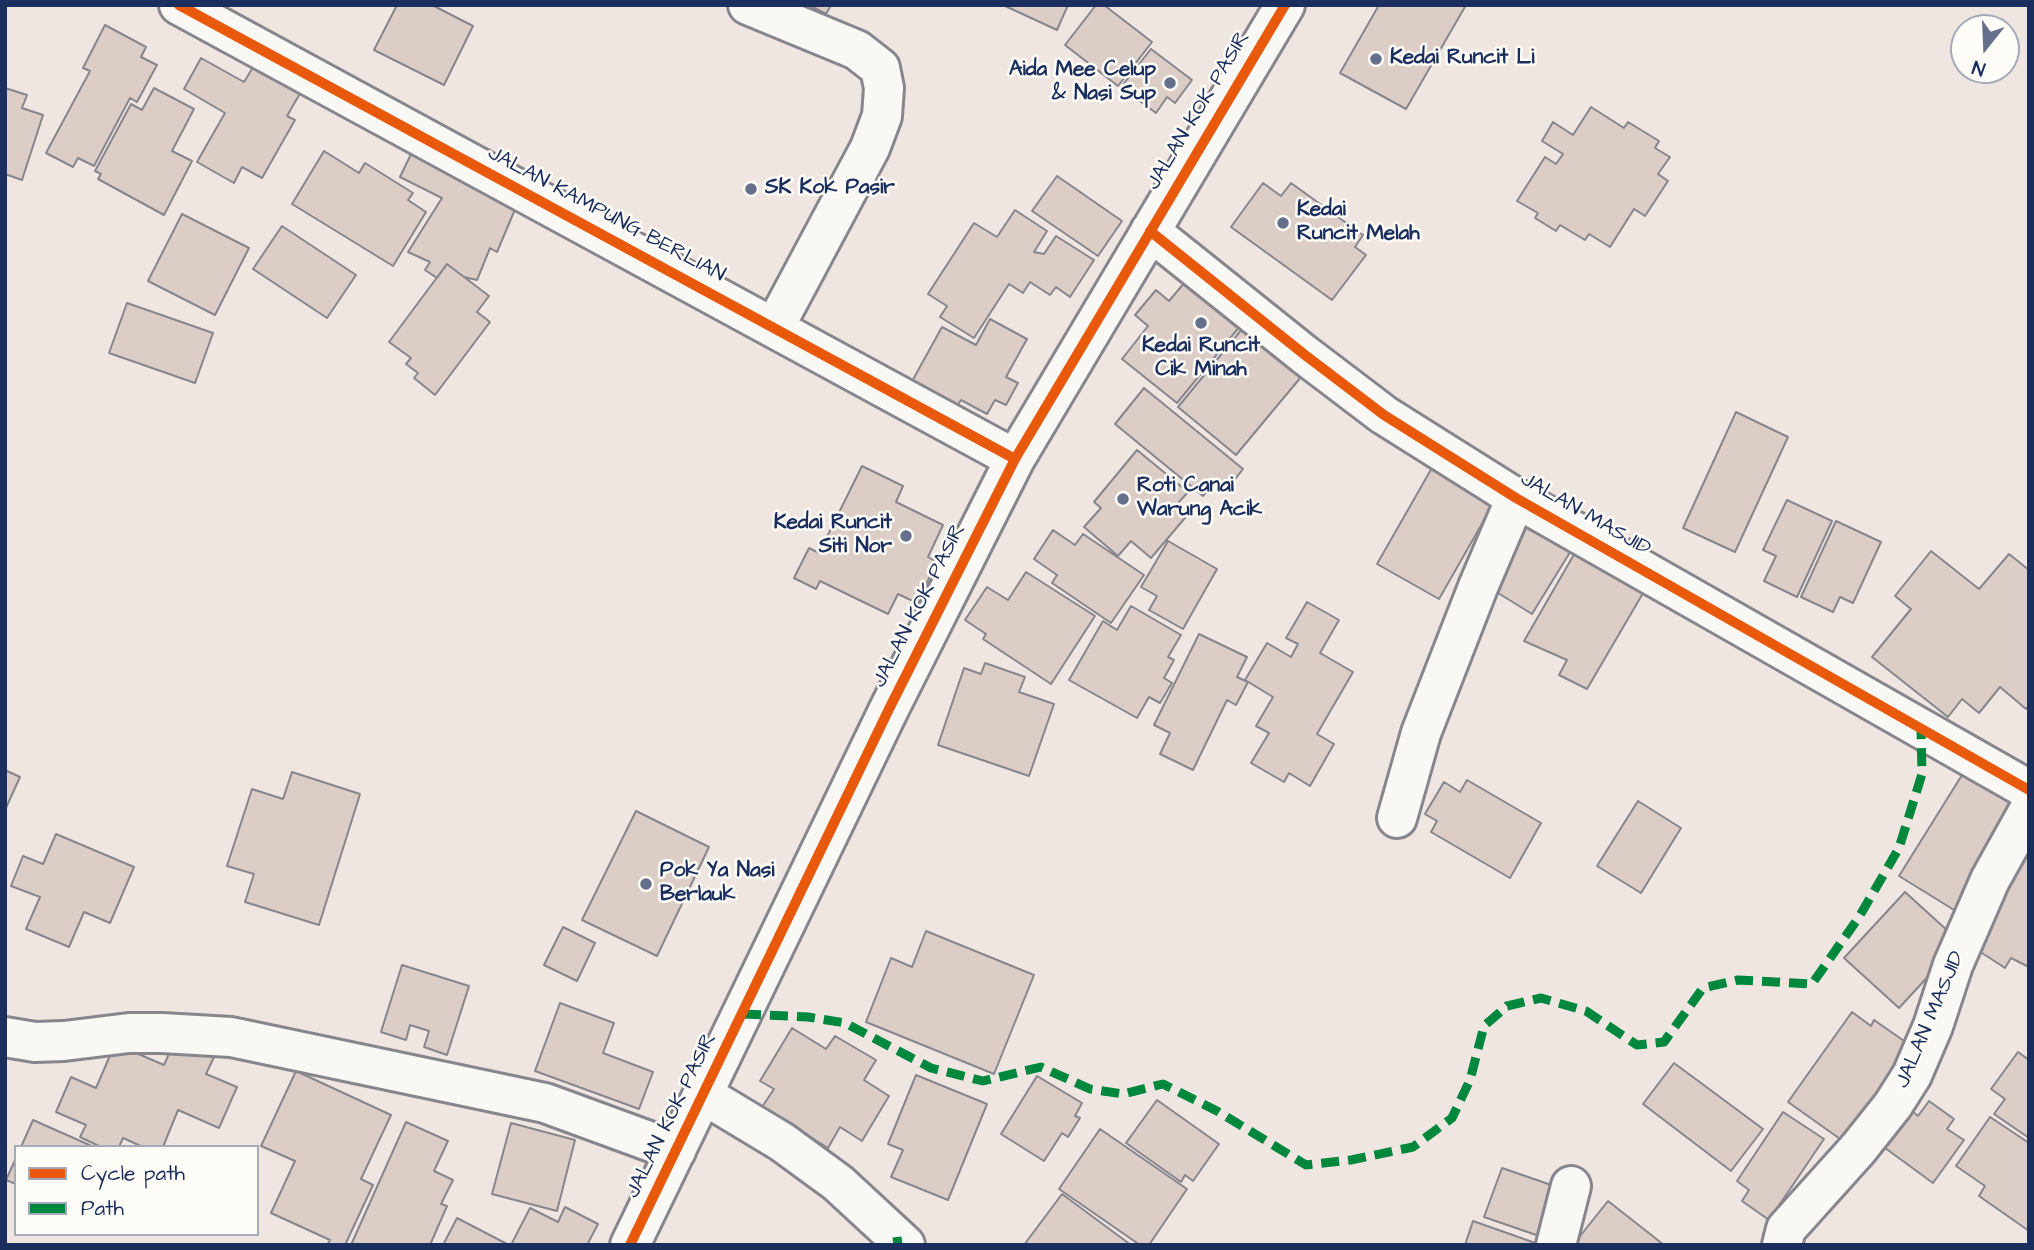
<!DOCTYPE html>
<style>
body{margin:0}
#map{position:relative;width:2034px;height:1250px;overflow:hidden;background:#f0e6e1;font-family:"Architects Daughter",sans-serif}
canvas{display:block}
.frame{position:absolute;inset:0;border:7px solid #1b2f5e;pointer-events:none}
.legend{position:absolute;left:14px;top:1145px;width:245px;height:91px;box-sizing:border-box;background:#fdfcf7;border:2px solid #a3aaba;margin:0;padding:9px 12px;list-style:none;font-size:21px;color:#1b2f5e}
.legend li{display:flex;align-items:center;gap:14px;height:35px}
.legend b{width:35px;border:2px solid #a3aaba}
.north{position:absolute;left:1950px;top:14px;width:70px;height:70px;box-sizing:border-box;background:#fdfcf7;border:2px solid #a3aaba;border-radius:50%;rotate:198deg;font-size:19px;font-weight:700;line-height:28px;text-align:center;color:#1b2f5e}
.north::after{content:'';display:block;margin:auto;width:24px;height:32px;background:#666f8c;clip-path:polygon(50% 0,100% 100%,50% 72%,0 100%)}
</style>
<div id="map">
<canvas width="2034" height="1250"></canvas>
<div class="frame"></div>
<ul class="legend">
<li><b style="height:9px;background:#e8590c"></b>Cycle path</li>
<li><b style="height:9px;background:#00873e"></b>Path</li>
</ul>
<div class="north">N</div>
</div>
<script>
const c = document.querySelector('canvas').getContext('2d');
c.lineJoin = 'round';
function paint(path, color) {
  c.fillStyle = color;
  c.fill(path, 'evenodd');
}
function poly(rows) {
  const path = new Path2D();
  for (const r of rows) {
    path.moveTo(r[0], r[1]);
    for (let i = 2; i < r.length; i += 2) path.lineTo(r[i], r[i + 1]);
  }
  return path;
}
function strokePath(path, color, width, dash) {
  c.strokeStyle = color;
  c.lineWidth = width;
  c.lineCap = dash ? 'butt' : 'round';
  c.setLineDash(dash || []);
  c.stroke(path);
}
function label(font, color, halo, rows, align = 'center') {
  c.font = font + ' "Architects Daughter",sans-serif';
  c.lineWidth = 5;
  c.setLineDash([]);
  c.textBaseline = 'middle';
  c.strokeStyle = halo;
  c.fillStyle = color;
  for (const [text, x, y, turn = 0] of rows) {
    c.save();
    c.translate(x, y);
    c.rotate((+turn || 0) * Math.PI / 180);
    c.textAlign = isNaN(turn) ? turn : align;
    if (halo) c.strokeText(text, 0, 0);
    c.fillText(text, 0, 0);
    c.restore();
  }
}
const building = poly([
 [397,5,432,5,473,26,444,85,374,50,397,5],
 [809,5,831,5,826,14,809,5],
 [1003,5,1068,5,1057,30,1003,5],
 [1096,5,1104,5,1152,42,1118,86,1065,45,1096,5],
 [1379,5,1466,5,1406,109,1340,73,1379,5],
 [105,25,146,47,141,57,157,65,137,102,130,98,94,166,78,158,73,167,46,153,90,71,83,68,105,25],
 [1151,49,1192,80,1175,103,1167,97,1156,113,1121,87,1151,49],
 [201,58,244,82,255,64,302,90,287,116,295,120,262,178,242,167,234,183,197,162,225,113,184,89,201,58],
 [5,88,27,95,22,108,43,115,22,180,5,174,5,88],
 [154,88,194,109,172,151,192,161,164,215,98,179,101,174,95,171,131,104,142,110,154,88],
 [1591,107,1624,128,1628,122,1659,141,1655,148,1670,157,1658,174,1668,181,1645,216,1634,209,1610,247,1589,234,1585,240,1560,225,1556,231,1535,218,1538,213,1517,201,1545,157,1556,164,1563,154,1542,141,1553,122,1573,135,1591,107],
 [413,150,516,207,497,252,490,248,477,280,464,277,447,264,437,278,425,270,430,262,408,252,442,198,400,177,413,150],
 [324,151,359,173,365,163,413,193,408,200,426,212,393,266,292,204,324,151],
 [1057,176,1122,221,1098,256,1032,211,1057,176],
 [1263,183,1281,196,1291,183,1363,235,1355,247,1366,255,1332,300,1231,227,1263,183],
 [1015,210,1047,231,1034,252,1044,254,1056,236,1094,260,1070,297,1056,287,1050,295,1030,282,1023,293,1009,284,974,338,940,317,947,306,928,294,974,223,997,237,1015,210],
 [182,214,249,248,215,315,148,281,182,214],
 [282,226,356,275,327,318,253,269,282,226],
 [447,264,489,296,477,312,490,322,435,395,414,378,418,373,406,364,411,358,389,342,447,264],
 [1190,276,1245,320,1177,403,1122,359,1148,326,1135,315,1156,290,1169,301,1190,276],
 [127,303,213,333,195,383,109,353,127,303],
 [990,319,1027,339,1006,377,1018,383,1006,405,995,400,987,414,961,400,955,409,910,385,942,327,976,345,990,319],
 [1247,323,1306,371,1236,455,1178,407,1247,323],
 [1144,388,1243,469,1225,492,1214,483,1203,496,1115,424,1144,388],
 [1736,412,1788,437,1735,552,1683,528,1736,412],
 [1137,450,1188,492,1178,503,1190,512,1151,558,1131,541,1118,556,1084,527,1101,508,1094,502,1137,450],
 [862,466,903,486,896,502,943,525,928,557,937,562,917,603,898,594,888,614,820,581,816,589,794,578,809,548,819,553,862,466],
 [1433,466,1495,501,1439,599,1377,564,1433,466],
 [1787,500,1832,521,1797,597,1764,581,1776,556,1763,550,1787,500],
 [1836,521,1881,542,1853,603,1840,597,1833,612,1801,597,1836,521],
 [1529,523,1572,549,1532,614,1490,588,1529,523],
 [1053,530,1075,545,1083,534,1144,575,1111,623,1052,583,1057,575,1034,559,1053,530],
 [1168,541,1217,569,1183,629,1149,610,1157,596,1141,587,1168,541],
 [1576,551,1646,588,1587,689,1559,675,1567,660,1524,641,1576,551],
 [1931,551,1979,589,2009,554,2029,570,2029,705,2026,709,2000,687,1979,713,1962,699,1948,717,1872,657,1911,609,1895,596,1931,551],
 [1026,572,1095,616,1051,684,983,639,986,634,965,620,987,587,1008,600,1026,572],
 [1307,602,1339,620,1320,653,1353,672,1317,734,1334,744,1310,786,1289,773,1284,782,1251,763,1269,733,1256,726,1273,697,1245,680,1267,643,1291,657,1298,644,1286,638,1307,602],
 [1131,606,1181,635,1168,657,1174,660,1164,678,1172,683,1160,703,1149,697,1137,718,1069,680,1103,621,1117,630,1131,606],
 [1199,634,1247,657,1237,677,1248,682,1236,705,1227,700,1193,770,1160,754,1170,733,1154,725,1199,634],
 [985,663,1025,677,1019,692,1054,704,1029,776,938,745,964,668,981,674,985,663],
 [1967,767,2026,804,1959,913,1899,876,1967,767],
 [5,770,20,777,5,810,5,770],
 [292,772,360,794,319,925,245,902,254,874,227,866,252,789,283,799,292,772],
 [1467,780,1541,823,1510,878,1431,832,1437,821,1425,814,1444,782,1460,792,1467,780],
 [1638,801,1681,828,1641,893,1597,866,1638,801],
 [636,811,709,847,657,956,582,920,636,811],
 [56,834,134,867,110,923,84,912,69,947,26,929,40,897,11,886,23,856,43,864,56,834],
 [2029,837,2029,967,2011,958,2005,968,1979,951,1986,941,1980,938,2029,837],
 [1905,892,1960,942,1899,1008,1844,958,1905,892],
 [563,927,595,943,577,981,544,965,563,927],
 [926,931,1034,975,994,1074,866,1022,891,958,912,967,926,931],
 [402,965,469,986,447,1055,424,1047,429,1031,410,1025,406,1040,381,1032,402,965],
 [560,1003,614,1023,603,1053,653,1072,639,1109,535,1071,560,1003],
 [1852,1012,1871,1026,1874,1020,1917,1050,1850,1146,1788,1102,1852,1012],
 [792,1028,826,1049,835,1036,876,1060,864,1080,889,1096,862,1141,840,1127,828,1148,762,1107,774,1089,760,1081,792,1028],
 [175,1040,214,1057,206,1074,237,1087,219,1128,178,1110,163,1147,143,1147,123,1138,119,1147,101,1147,80,1137,86,1125,56,1112,71,1077,96,1088,115,1044,164,1065,175,1040],
 [2018,1052,2029,1060,2029,1138,1994,1114,2005,1099,1991,1089,2018,1052],
 [1674,1063,1763,1129,1731,1171,1643,1104,1674,1063],
 [296,1071,391,1115,361,1179,373,1185,345,1245,327,1245,330,1240,271,1213,295,1161,261,1146,296,1071],
 [916,1075,987,1104,948,1200,891,1177,903,1150,888,1144,916,1075],
 [1037,1076,1082,1103,1075,1116,1080,1118,1068,1137,1062,1133,1044,1161,1001,1134,1037,1076],
 [1157,1100,1219,1144,1193,1181,1185,1175,1181,1182,1126,1143,1157,1100],
 [1929,1101,1954,1119,1947,1129,1964,1140,1933,1183,1881,1145,1908,1108,1918,1116,1929,1101],
 [1783,1112,1824,1139,1769,1220,1742,1201,1749,1190,1737,1181,1783,1112],
 [1990,1117,2029,1143,2029,1231,1979,1196,1985,1186,1956,1166,1990,1117],
 [33,1120,94,1147,21,1147,33,1120],
 [406,1122,448,1141,434,1171,453,1180,441,1204,447,1206,430,1245,351,1245,406,1122],
 [511,1123,575,1140,557,1211,492,1194,511,1123],
 [1100,1129,1187,1189,1149,1245,1140,1245,1059,1189,1100,1129],
 [16,1158,16,1184,6,1180,16,1158],
 [1502,1168,1563,1189,1545,1238,1484,1217,1502,1168],
 [1062,1194,1131,1245,1024,1245,1062,1194],
 [1608,1201,1664,1245,1573,1245,1608,1201],
 [565,1207,598,1224,587,1245,511,1245,530,1208,558,1222,565,1207],
 [457,1218,509,1245,443,1245,457,1218],
 [1473,1221,1541,1245,1465,1245,1473,1221]
]);
const minor = poly([
 [179,5,1015,459],
 [748,5,857,50,880,68,884,88,882,116,870,148,774,328],
 [1150,231,1305,355,1384,415,1516,498,2029,790],
 [1397,818,1421,733,1478,587,1516,498],
 [5,1037,35,1042,64,1041,129,1033,162,1033,231,1037,545,1103,676,1151],
 [704,1095,782,1142,838,1183,905,1245],
 [630,1245,889,709,1015,459,1285,5],
 [1556,1245,1571,1186],
 [1782,1245,1786,1229,1858,1149,1893,1105,1912,1075,1933,1026,1953,965,1990,880,2029,810]
]);
const quiet = poly([
 [743,1014,808,1017,845,1023,931,1068,983,1081,1041,1067,1090,1089,1123,1094,1163,1084,1217,1111,1306,1165,1351,1160,1413,1147,1452,1118,1470,1080,1484,1026,1507,1006,1541,998,1586,1011,1637,1045,1664,1042,1703,988,1738,980,1812,984,1859,917,1899,848,1922,774,1921,728],
 [897,1237,898,1245]
]);
const cycleway = poly([
 [179,5,1015,459],
 [1150,231,1305,355,1384,415,1516,498,2029,790],
 [630,1245,889,709,1015,459,1285,5]
]);
const markers = [
 [1376,59,7,"#666f8c"],
 [1170,83,7,"#666f8c"],
 [751,189,7,"#666f8c"],
 [1283,223,7,"#666f8c"],
 [1201,323,7,"#666f8c"],
 [1123,499,7,"#666f8c"],
 [906,536,7,"#666f8c"],
 [646,884,7,"#666f8c"]
];
const poiNames = [
 ["Kedai Runcit Li",1390,59],
 ["Aida Mee Celup",1156,71,"right"],
 ["& Nasi Sup",1156,95,"right"],
 ["SK Kok Pasir",765,189],
 ["Kedai",1297,211],
 ["Runcit Melah",1297,235],
 ["Kedai Runcit",1201,347,"center"],
 ["Cik Minah",1201,371,"center"],
 ["Roti Canai",1137,487],
 ["Warung Acik",1137,511],
 ["Kedai Runcit",892,524,"right"],
 ["Siti Nor",892,548,"right"],
 ["Pok Ya Nasi",660,872],
 ["Berlauk",660,896]
];
const streetNames = [
 ["JALAN KOK PASIR",1199,111,-59],
 ["JALAN KAMPUNG BERLIAN",606,215,28],
 ["JALAN MASJID",1585,515,30],
 ["JALAN KOK PASIR",920,606,-63],
 ["JALAN MASJID",1931,1020,-67],
 ["JALAN KOK PASIR",672,1116,-64]
];
paint(building, '#dccdc7');
strokePath(building, '#87868d', 2);
strokePath(minor, '#87868d', 44);
strokePath(minor, '#f9f8f5', 38);
strokePath(quiet, '#00873e', 9, [18, 9]);
strokePath(cycleway, '#e8590c', 10);
for (const [x, y, r, color] of markers) {
  const dot = new Path2D();
  dot.arc(x, y, r, 0, 2 * Math.PI);
  c.fillStyle = color;
  c.fill(dot);
  strokePath(dot, '#fdfcf7', 2.5);
}
label('bold 21px', '#1b2f5e', '#fdfcf7', poiNames, 'left');
label('21px', '#1b2f5e', '#fdfcf7', streetNames);
</script>
